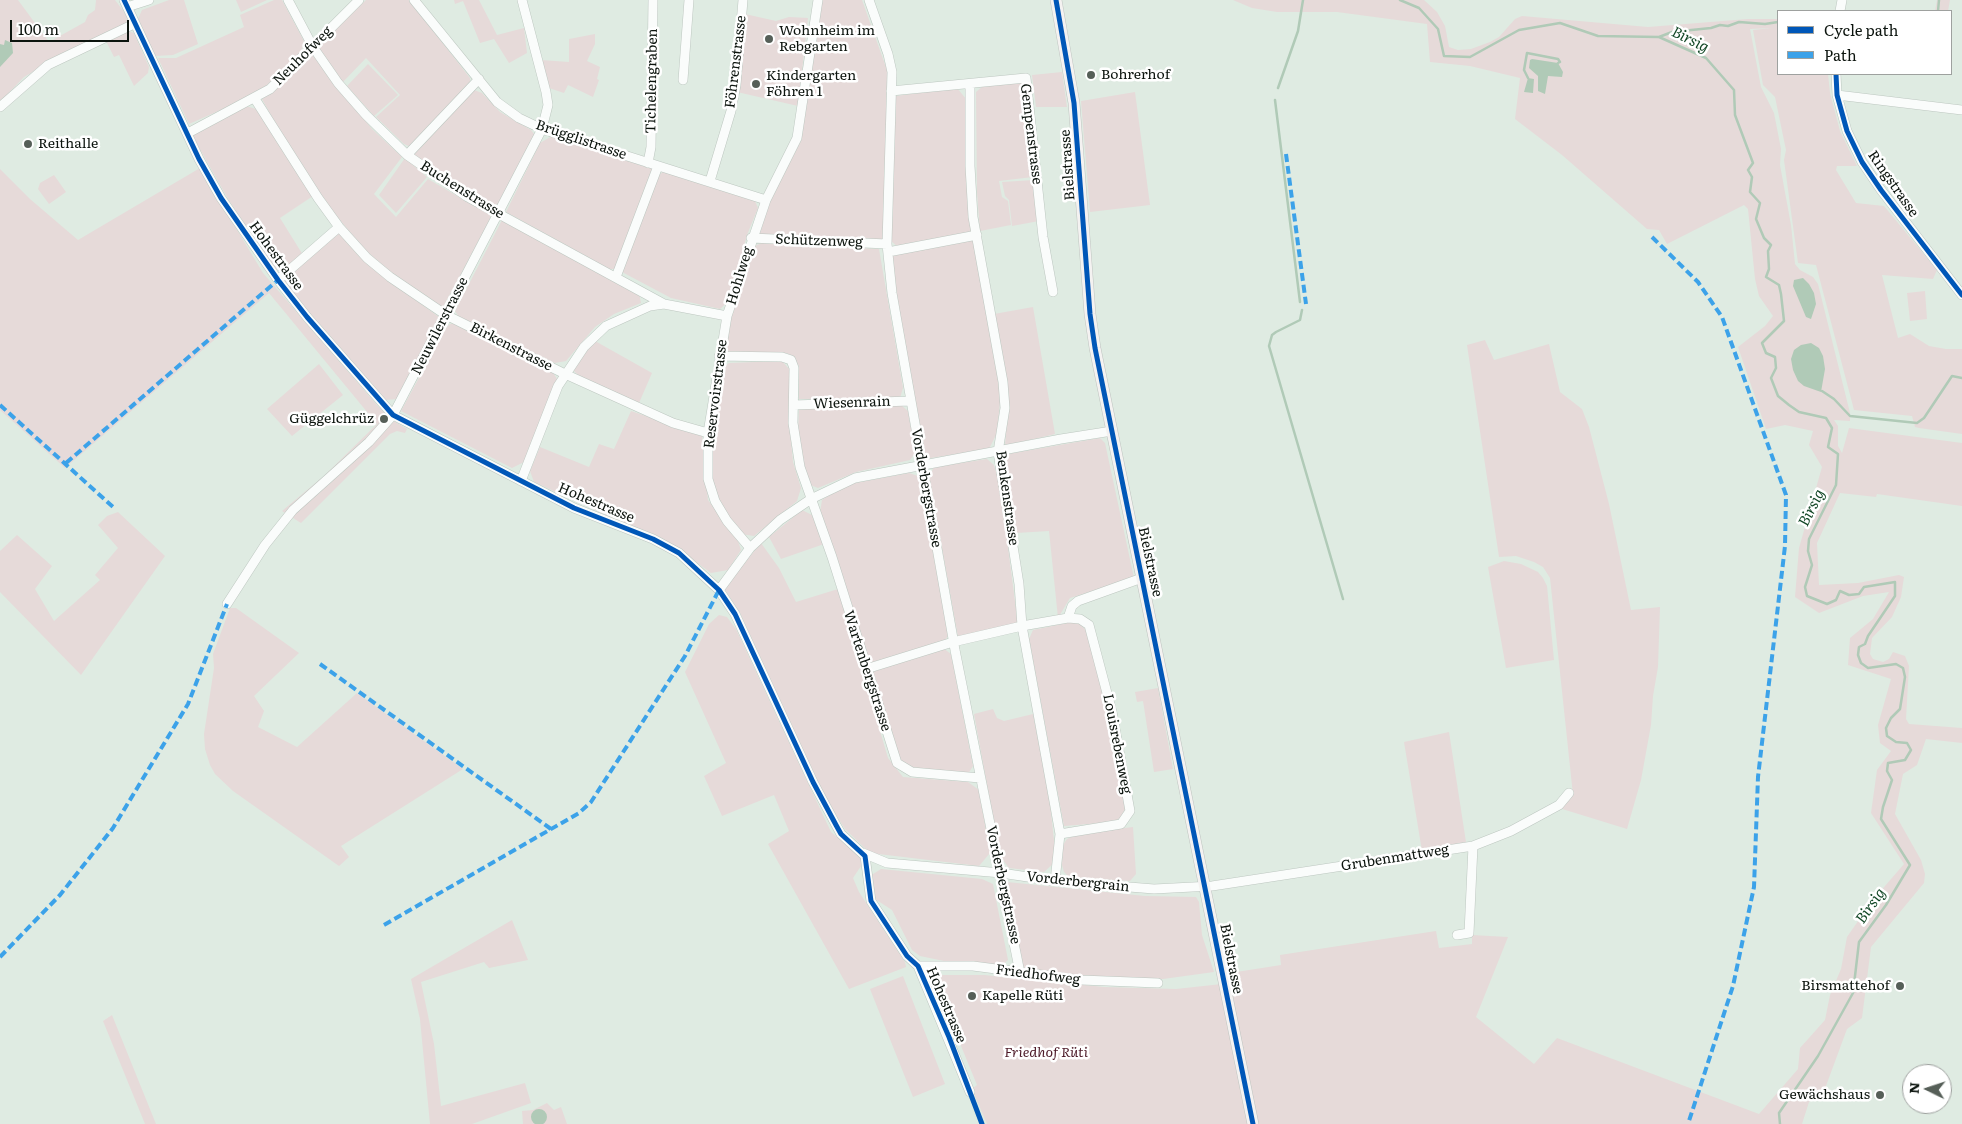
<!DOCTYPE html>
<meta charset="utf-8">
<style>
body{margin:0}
#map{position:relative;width:1962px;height:1124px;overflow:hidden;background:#dfebe2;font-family:Literata,serif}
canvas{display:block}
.legend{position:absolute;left:1777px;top:10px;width:175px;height:65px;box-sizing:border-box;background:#fff;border:1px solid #9ea19f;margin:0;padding:6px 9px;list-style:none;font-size:15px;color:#0c140e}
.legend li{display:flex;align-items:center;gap:10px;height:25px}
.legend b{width:25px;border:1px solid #9ea19f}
.north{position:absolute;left:1902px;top:1064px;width:50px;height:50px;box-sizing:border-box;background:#fff;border:1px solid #9ea19f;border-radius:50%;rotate:274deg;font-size:14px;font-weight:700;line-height:20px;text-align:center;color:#0c140e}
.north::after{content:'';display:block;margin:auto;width:18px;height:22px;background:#565f58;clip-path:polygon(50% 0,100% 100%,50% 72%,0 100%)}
.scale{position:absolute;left:10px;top:20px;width:119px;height:22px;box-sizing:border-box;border:2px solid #0c140e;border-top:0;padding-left:6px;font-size:15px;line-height:18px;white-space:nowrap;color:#0c140e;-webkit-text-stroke:4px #fff;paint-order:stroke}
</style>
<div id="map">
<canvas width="1962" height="1124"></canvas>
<ul class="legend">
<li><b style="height:6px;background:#0057b8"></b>Cycle path</li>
<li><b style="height:6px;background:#3ca2e9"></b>Path</li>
</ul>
<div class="north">N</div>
<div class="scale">100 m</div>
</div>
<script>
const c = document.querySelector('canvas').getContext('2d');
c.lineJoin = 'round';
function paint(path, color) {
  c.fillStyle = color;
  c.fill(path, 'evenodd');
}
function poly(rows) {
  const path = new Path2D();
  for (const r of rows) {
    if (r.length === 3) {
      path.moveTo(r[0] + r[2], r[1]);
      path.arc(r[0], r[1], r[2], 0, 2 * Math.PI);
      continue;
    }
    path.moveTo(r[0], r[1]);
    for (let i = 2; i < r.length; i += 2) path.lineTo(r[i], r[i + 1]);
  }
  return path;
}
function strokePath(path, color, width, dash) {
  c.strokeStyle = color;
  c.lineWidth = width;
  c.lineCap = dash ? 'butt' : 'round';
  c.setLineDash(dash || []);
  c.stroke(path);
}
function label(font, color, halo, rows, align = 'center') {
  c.font = font + ' Literata,serif';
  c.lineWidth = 5;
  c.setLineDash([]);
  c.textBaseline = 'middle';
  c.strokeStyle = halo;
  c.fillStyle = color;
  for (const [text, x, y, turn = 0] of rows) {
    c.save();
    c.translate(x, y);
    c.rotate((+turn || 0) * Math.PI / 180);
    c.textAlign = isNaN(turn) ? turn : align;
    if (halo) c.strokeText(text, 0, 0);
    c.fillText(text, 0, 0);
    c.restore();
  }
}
const green = poly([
 [0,0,18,0,49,42,85,22,88,15,95,10,96,0,115,0,128,17,126,23,60,56,24,77,0,102],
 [169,0,184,0,198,44,173,55,155,56,138,19,142,10],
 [236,0,267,0,241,12],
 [274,0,282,0,304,41,300,56,257,94,189,124,158,58,176,58,244,27,240,15],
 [366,0,409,0,470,78,470,85,411,147,404,144,376,117,400,95,366,58,342,83,317,48],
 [454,0,479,0,497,35,524,28,527,53,509,63,494,39,480,43,463,1,455,4],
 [821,0,862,0,887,70,884,242,756,235,772,195,801,141],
 [1233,0,1424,0,1437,12,1445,26,1449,47,1458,50,1471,49,1490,42,1499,37,1515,19,1522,16,1648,27,1748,19,1778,19,1778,74,1828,74,1830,93,1840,131,1857,166,1837,166,1836,170,1856,203,1884,206,1937,270,1933,279,1882,275,1898,338,1910,334,1929,346,1946,349,1962,349,1962,434,1919,428,1915,427,1912,416,1854,410,1816,265,1798,263,1784,160,1786,150,1775,97,1763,85,1753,30,1771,28,1750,29,1761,87,1774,113,1781,149,1780,165,1791,225,1795,264,1800,270,1813,277,1818,284,1850,413,1850,421,1834,420,1838,426,1838,446,1842,453,1849,428,1962,443,1962,506,1877,494,1876,497,1840,493,1817,543,1819,585,1858,583,1899,575,1904,577,1901,597,1892,617,1872,638,1870,654,1873,659,1883,662,1889,659,1893,652,1905,656,1909,666,1906,719,1909,724,1962,728,1962,743,1926,739,1917,765,1903,774,1895,814,1921,860,1925,874,1924,883,1871,947,1862,1018,1847,1029,1823,1094,1809,1102,1802,1124,987,1124,972,1089,977,1085,932,975,984,975,1104,987,1176,989,1231,983,1230,973,1281,965,1280,955,1436,931,1439,948,1472,944,1472,935,1508,937,1476,1017,1534,1064,1557,1038,1759,1114,1798,1069,1800,1048,1825,1020,1830,995,1841,969,1847,937,1872,901,1904,864,1871,813,1877,770,1891,751,1880,743,1878,725,1891,679,1848,665,1850,638,1873,619,1889,592,1863,596,1819,613,1795,597,1799,548,1822,467,1809,445,1813,431,1785,425,1766,429,1738,347,1765,326,1773,316,1759,296,1755,279,1748,209,1744,205,1667,244,1659,230,1647,229,1562,155,1515,119,1520,78,1470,66,1430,62,1427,24,1337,12,1277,12,1252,8],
 [1937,0,1950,0,1948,11,1935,11],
 [745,14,776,21,789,17,808,18,798,106,737,92],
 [125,30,134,33,149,67,148,73,134,86,119,55,114,57,106,41],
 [595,34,595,44,587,61,600,67,597,79,599,80,593,97,568,85,564,93,549,88,541,60,569,62,569,39],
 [311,53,372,129,402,157,374,194,396,217,428,179,490,215,490,220,443,307,439,307,389,271,364,249,334,213,289,148,262,99,286,82],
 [368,64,398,95,374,116,347,86],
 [1062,72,1067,107,1036,107,1032,75],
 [1023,81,1033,177,999,181,1002,197,1008,201,1011,225,980,231,977,192,976,92,983,86],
 [957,88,967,100,973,233,898,247,891,241,896,96],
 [474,90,482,93,500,112,531,130,535,135,498,204,493,205,489,205,447,181,411,155],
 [1135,92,1150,205,1090,212,1081,101],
 [246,106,256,109,313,196,280,218,303,255,287,269,280,271,273,267,228,199,192,135],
 [552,136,653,169,616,269,609,269,506,212,540,143],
 [405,158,427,177,396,213,379,195],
 [200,168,263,273,377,405,392,420,407,429,405,433,397,431,390,434,301,523,282,511,325,475,377,424,269,293,65,468,0,410,0,169,30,199,78,240],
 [664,171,755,201,758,208,747,235,730,300,720,309,671,298,622,272,658,176],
 [54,175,66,192,49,204,38,189,40,183],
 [1034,180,1039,221,1012,226,1009,200,1005,196,1002,182],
 [502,220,639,293,641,303,614,314,595,327,566,361,555,363,459,317,455,311],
 [339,233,376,271,439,317,398,399,385,400,365,380,282,281],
 [973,238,1001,392,997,433,989,449,924,459,890,255],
 [762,243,879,249,903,388,900,398,799,399,799,366,787,353,723,354,731,318,744,281,752,247],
 [1925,291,1927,319,1910,321,1907,293],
 [1033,307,1055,434,1005,446,1008,406,994,314],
 [456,323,552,371,557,379,524,462,512,468,401,411,446,328,450,324],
 [1485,340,1494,360,1549,344,1560,392,1582,409,1589,427,1609,504,1631,610,1660,607,1658,667,1653,696,1651,725,1641,780,1627,829,1559,808,1573,795,1550,578,1543,567,1534,562,1516,556,1499,557,1467,345],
 [595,341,652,373,639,403,579,376,572,369],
 [782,361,791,371,789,420,793,462,801,488,797,501,754,536,741,534,722,508,713,488,711,464,710,441,723,367,729,363],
 [319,364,343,395,292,436,267,409],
 [901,405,908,411,915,453,910,460,856,472,818,488,808,484,798,432,799,408],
 [631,411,702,435,708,500,737,538,741,550,728,570,711,573,674,546,534,482,530,471,540,447,589,467,599,444,614,449],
 [1100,438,1105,443,1134,578,1070,598,1058,618,1049,531,1016,533,1002,455],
 [987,459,994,465,1000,485,1018,625,958,637,929,476,934,467],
 [909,473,921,477,949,634,944,642,869,664,820,512,822,500,835,491,839,486],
 [802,510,812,515,824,544,781,559,769,537],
 [118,512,165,556,81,675,0,592,0,551,17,535,52,566,35,589,54,621,100,580,95,575,118,548,98,525,107,516],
 [761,543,779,568,796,602,838,589,888,758,903,777,968,782,979,790,990,853,979,866,870,853,845,829,822,793,740,613,724,588],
 [1504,561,1521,564,1538,572,1543,578,1547,586,1554,660,1506,668,1488,567],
 [230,608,236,608,299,653,254,696,264,711,258,727,297,747,357,693,463,769,341,846,349,857,339,866,233,791,215,774,210,765,205,749,204,734,214,668,213,654],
 [719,615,727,617,736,629,831,832,861,857,861,866,853,878,859,892,905,962,906,967,849,989,768,844,789,831,774,795,722,816,704,776,726,763,685,672,709,624],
 [1072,622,1080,624,1088,632,1108,706,1127,806,1120,818,1113,822,1064,826,1029,639,1033,630],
 [943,648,951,654,973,766,968,774,913,768,902,762,897,755,870,670],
 [1158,688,1173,769,1154,772,1143,701,1137,702,1135,692],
 [993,709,997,718,1004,721,1033,714,1049,794,1055,850,1054,863,1044,872,1009,868,1000,856,974,714],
 [1449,732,1466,842,1422,851,1404,742],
 [1133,827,1136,874,1130,881,1069,877,1064,872,1062,865,1063,845,1067,839,1077,834],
 [881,869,982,879,993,884,1008,960,1001,966,944,961,920,956,912,950,892,910,875,899,870,876],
 [1007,882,1145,896,1196,897,1199,902,1202,935,1214,972,1163,979,1096,977,1023,970],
 [512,920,528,960,489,968,484,962,421,982,434,1044,441,1106,525,1083,531,1103,472,1124,430,1124,420,1019,411,979],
 [903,976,945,1084,913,1097,870,989],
 [112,1015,156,1124,145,1124,103,1021],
 [547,1103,554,1110,561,1107,567,1124,523,1124,522,1111,533,1110]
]);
const water = poly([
 [5,40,12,43,13,53,0,67,0,44,4,45],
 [1532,59,1558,63,1563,72,1562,77,1548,76,1545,94,1538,91,1538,76,1529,68,1530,60],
 [1528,78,1534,79,1533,93,1524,92],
 [1803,278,1809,284,1814,293,1816,304,1811,319,1806,317,1793,286,1794,280],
 [1811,343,1819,348,1823,356,1825,369,1821,392,1804,386,1798,381,1793,370,1791,359,1794,350,1801,345],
 [539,1117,8]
]);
const stream = poly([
 [1400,0,1419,8,1438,29,1444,56,1470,57,1519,30,1560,23,1598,36,1659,37,1706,58,1734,90,1735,115,1753,163,1748,170,1752,177,1750,192,1760,203,1756,219,1764,238,1771,245,1768,251,1769,269,1766,277,1779,285,1781,294,1784,321,1762,343,1766,353,1775,357,1776,368,1771,378,1778,396,1789,405,1799,412,1826,418,1832,428,1828,447,1838,454,1836,485,1809,539,1808,551,1812,565,1805,587,1807,596,1827,604,1836,600,1840,591,1849,595,1859,594,1864,587,1895,582,1895,596,1868,636,1865,644,1859,647,1858,655,1861,663,1868,668,1896,664,1903,668,1905,677,1900,709,1891,718,1886,728,1887,736,1896,742,1907,743,1911,750,1905,760,1888,763,1887,771,1892,780,1883,807,1881,819,1910,865,1886,905,1859,942,1853,993,1818,1056,1779,1113,1780,1124],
 [1938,11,1939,0],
 [1659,37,1672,32,1711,28,1720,25,1728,26,1739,22,1765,24,1778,22],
 [1528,78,1524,70,1527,53,1558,59,1560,62,1558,63],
 [1278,88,1298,31,1303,0],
 [1275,100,1300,302],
 [1302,310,1300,320,1276,332,1272,335,1269,346,1343,599],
 [1822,391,1834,399,1850,416,1917,423,1924,418,1952,376,1962,378]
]);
const minor = poly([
 [124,0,199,159,221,198,278,280,307,317,393,415,574,508,653,539,679,553,719,590,735,614,813,782,836,825,841,834,865,856,871,901,907,956,918,966,970,1092],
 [288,0,313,47,338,83,366,115,407,155,466,196,664,304],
 [414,0,497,102,519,118,542,129,766,200],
 [869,0,888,54,892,72,887,244,892,293,955,650,1020,973],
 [127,7,149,0],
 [1840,11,1842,0],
 [1836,74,1837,95,1847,131,1862,162,1881,190,1962,295],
 [683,80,689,0],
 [970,84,970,166,973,217,1003,382,1005,408,998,452,1019,584,1022,626,1060,834,1055,881],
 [891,91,1026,78,1043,237,1053,292],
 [1837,95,1962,110],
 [255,99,318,198,339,227,367,258,390,277,446,315,565,374,673,423,708,433],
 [0,107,48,65,134,24],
 [188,133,270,89,359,0],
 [407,155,479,79],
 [648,163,651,147,653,0],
 [710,181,731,111,736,85,743,0],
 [751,238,887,244],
 [888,252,977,235],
 [616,277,658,166],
 [278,280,339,227],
 [727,316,708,433,708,479,715,501,727,521,750,548],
 [719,356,782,357,791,360,794,368,793,423,800,467,832,557,897,763,912,772,980,778],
 [794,405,910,401],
 [521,481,558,386,584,347,606,326,650,306,664,304,727,316,766,200,797,138,818,0],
 [719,590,750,548,780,520,811,499,855,478,1061,439,1112,431],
 [227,604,265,545,293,510,369,442,393,415,542,129,548,105,546,92,522,0],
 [1068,618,1072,606,1078,601,1142,578],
 [866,669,953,642,1022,626,1068,618,1080,619,1089,625,1112,712,1130,811,1121,824,1060,834],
 [863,853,887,863,1001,873,1055,881,1154,889,1212,886,1473,846,1511,831,1559,805,1569,793],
 [1457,935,1469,933,1473,846],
 [918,966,973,966,1081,980,1158,983]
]);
const major = poly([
 [1056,0,1074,103,1090,314,1095,348,1253,1124]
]);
const quiet = poly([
 [1286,154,1306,304],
 [1652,237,1698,282,1722,317,1786,495,1785,546,1758,777,1754,887,1733,986,1688,1124],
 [0,405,113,507],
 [66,463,278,280],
 [320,664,551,829],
 [384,925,579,813,591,802,685,656,719,590],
 [0,957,60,895,113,828,188,704,227,604]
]);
const cycleway = poly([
 [124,0,199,159,221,198,278,280,307,317,393,415,574,508,653,539,679,553,719,590,735,614,813,782,836,825,841,834,865,856,871,901,907,956,918,966,949,1037,982,1124],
 [1056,0,1074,103,1090,314,1095,348,1253,1124],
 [1836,74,1837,95,1847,131,1862,162,1881,190,1962,295]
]);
const markers = [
 [769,39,5,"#565f58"],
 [1091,75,5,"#565f58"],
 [756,84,5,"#565f58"],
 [28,144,5,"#565f58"],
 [384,419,5,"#565f58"],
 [1900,986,5,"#565f58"],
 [972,996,5,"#565f58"],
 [1880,1095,5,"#565f58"]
];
const poiNames = [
 ["Wohnheim im",779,31],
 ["Rebgarten",779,47],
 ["Bohrerhof",1101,75],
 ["Kindergarten",766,76],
 ["Föhren 1",766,92],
 ["Reithalle",38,144],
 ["Güggelchrüz",374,419,"right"],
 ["Birsmattehof",1890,986,"right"],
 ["Kapelle Rüti",982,996],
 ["Gewächshaus",1870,1095,"right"]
];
const streetNames = [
 ["Neuhofweg",303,56,-45],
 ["Föhrenstrasse",736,62,-83],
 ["Tichelengraben",652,81,-89],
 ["Gempenstrasse",1031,134,83],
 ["Brügglistrasse",581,140,19],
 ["Bielstrasse",1068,165,-94],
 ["Ringstrasse",1893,184,55],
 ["Buchenstrasse",462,190,32],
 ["Schützenweg",819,241,2],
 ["Hohestrasse",276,256,54],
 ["Hohlweg",740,276,-73],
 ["Neuwilerstrasse",440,326,-63],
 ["Birkenstrasse",511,347,27],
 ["Reservoirstrasse",716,394,-83],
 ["Wiesenrain",852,403,-2],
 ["Vorderbergstrasse",926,488,80],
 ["Benkenstrasse",1007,498,82],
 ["Hohestrasse",596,503,23],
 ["Bielstrasse",1150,562,78],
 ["Wartenbergstrasse",867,671,72],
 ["Louisrebenweg",1117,744,79],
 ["Grubenmattweg",1395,858,-9],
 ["Vorderbergrain",1078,882,6],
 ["Vorderbergstrasse",1003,885,78],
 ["Bielstrasse",1231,959,79],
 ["Friedhofweg",1038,975,7],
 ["Hohestrasse",946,1005,67]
];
const parkNames = [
 ["Friedhof Rüti",1046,1053]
];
const waterNames = [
 ["Birsig",1690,40,26],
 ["Birsig",1812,508,-63],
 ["Birsig",1871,906,-55]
];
paint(green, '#e6dad9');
paint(water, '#b0cab7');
strokePath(stream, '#b0cab7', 2.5);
strokePath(minor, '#bdc7c0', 10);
strokePath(major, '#bfc4c0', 12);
strokePath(minor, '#fafcfb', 9);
strokePath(major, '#f4f2f1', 11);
strokePath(quiet, '#3ca2e9', 4, [8, 4]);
strokePath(cycleway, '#0057b8', 5);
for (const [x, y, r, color] of markers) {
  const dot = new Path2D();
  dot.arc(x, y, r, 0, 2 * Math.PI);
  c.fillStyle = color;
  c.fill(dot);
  strokePath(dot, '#fff', 2);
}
label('14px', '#0c140e', '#fff', poiNames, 'left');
label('14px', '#0c140e', '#fff', streetNames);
label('italic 14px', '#4c1927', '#fff', parkNames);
label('italic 15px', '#124726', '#fff', waterNames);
</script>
